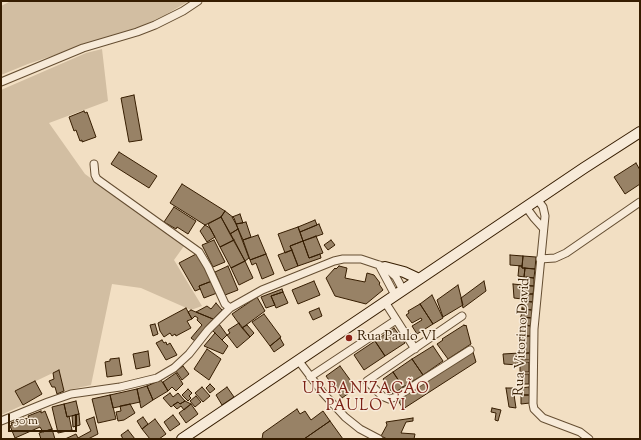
<!DOCTYPE html>
<meta charset="utf-8">
<style>
body{margin:0}
#map{position:relative;width:641px;height:440px;overflow:hidden;background:#f2dfc3;font-family:"Sorts Mill Goudy",serif}
canvas{display:block}
.frame{position:absolute;inset:0;border:2px solid #361d01;pointer-events:none}
.scale{position:absolute;left:8px;top:414px;width:69px;height:18px;box-sizing:border-box;border:2px solid #361d01;border-top:0;padding-left:5px;font-size:12px;line-height:14px;white-space:nowrap;color:#361d01;-webkit-text-stroke:3px #f7ead8;paint-order:stroke}
</style>
<div id="map">
<canvas width="641" height="440"></canvas>
<div class="frame"></div>
<div class="scale">50 m</div>
</div>
<script>
const c = document.querySelector('canvas').getContext('2d');
c.lineJoin = 'round';
function paint(path, color) {
  c.fillStyle = color;
  c.fill(path, 'evenodd');
}
function poly(rows) {
  const path = new Path2D();
  for (const r of rows) {
    path.moveTo(r[0], r[1]);
    for (let i = 2; i < r.length; i += 2) path.lineTo(r[i], r[i + 1]);
  }
  return path;
}
function strokePath(path, color, width, dash) {
  c.strokeStyle = color;
  c.lineWidth = width;
  c.lineCap = dash ? 'butt' : 'round';
  c.setLineDash(dash || []);
  c.stroke(path);
}
function label(font, color, halo, rows, align = 'center') {
  c.font = font + ' "Sorts Mill Goudy",serif';
  c.lineWidth = 3;
  c.setLineDash([]);
  c.textBaseline = 'middle';
  c.strokeStyle = halo;
  c.fillStyle = color;
  for (const [text, x, y, turn = 0] of rows) {
    c.save();
    c.translate(x, y);
    c.rotate((+turn || 0) * Math.PI / 180);
    c.textAlign = isNaN(turn) ? turn : align;
    if (halo) c.strokeText(text, 0, 0);
    c.fillText(text, 0, 0);
    c.restore();
  }
}
const green = poly([
 [11,1,189,1,165,15,142,26,28,64,1,75,1,6],
 [102,49,108,101,49,123,85,174,184,246,174,260,202,306,191,310,141,288,112,284,91,385,64,391,59,370,15,391,23,405,1,415,1,90,86,53]
]);
const building = poly([
 [134,95,142,140,129,142,121,98,134,95],
 [84,111,85,113,87,112,96,137,82,142,82,140,80,141,76,130,74,131,69,117,84,111],
 [119,152,157,176,149,188,111,164,119,152],
 [636,163,640,170,640,184,625,194,614,177,636,163],
 [182,184,225,211,221,217,205,225,170,203,182,184],
 [174,207,196,221,188,234,177,227,176,229,164,222,174,207],
 [225,211,234,218,238,229,230,234,221,217,225,211],
 [240,214,243,223,236,224,232,217,240,214],
 [221,217,234,240,220,247,208,224,221,217],
 [315,220,317,225,300,232,298,227,315,220],
 [246,222,251,237,243,240,236,224,246,222],
 [319,224,323,234,303,241,300,232,319,224],
 [205,225,210,228,215,237,207,242,200,231,205,225],
 [298,227,303,241,290,246,292,250,285,253,278,234,298,227],
 [238,229,249,258,245,261,230,234,238,229],
 [258,235,266,254,250,260,243,240,258,235],
 [316,236,323,253,309,258,303,241,316,236],
 [214,240,225,262,213,267,202,245,214,240],
 [234,240,245,261,231,268,220,247,234,240],
 [331,240,335,245,328,250,324,245,331,240],
 [303,241,309,258,320,254,321,258,298,266,290,246,303,241],
 [292,250,298,266,285,271,278,255,292,250],
 [198,253,212,281,199,286,200,289,195,291,179,263,198,253],
 [266,254,274,274,262,279,256,263,252,265,250,260,266,254],
 [510,255,523,256,522,266,510,265,510,255],
 [523,256,536,257,535,269,522,268,523,256],
 [245,261,253,278,239,285,231,268,245,261],
 [228,266,238,290,225,295,215,272,228,266],
 [339,266,347,268,345,278,365,282,367,273,374,275,380,283,379,284,383,290,366,304,335,296,326,278,335,268,336,269,339,266],
 [519,266,522,266,522,268,525,268,524,277,518,276,519,266],
 [525,268,535,269,534,278,524,277,525,268],
 [527,277,534,278,534,286,526,286,527,277],
 [212,281,217,293,204,298,199,286,212,281],
 [314,281,320,295,298,304,292,290,314,281],
 [484,281,486,291,463,308,461,298,484,281],
 [513,284,523,285,522,299,514,298,513,284],
 [458,285,463,305,443,317,437,300,458,285],
 [523,285,534,286,533,294,523,294,523,285],
 [282,289,283,292,271,296,275,305,266,308,261,297,282,289],
 [283,292,288,303,276,308,271,296,283,292],
 [523,294,533,294,533,302,522,301,523,294],
 [432,295,443,318,433,324,420,304,432,295],
 [257,297,265,311,242,328,232,314,257,297],
 [522,301,533,302,532,310,522,309,522,301],
 [216,303,222,310,213,319,196,312,207,306,211,309,216,303],
 [420,304,433,324,417,334,412,326,422,320,421,318,412,323,406,315,409,313,408,311,420,304],
 [186,308,192,319,187,321,191,328,176,336,175,334,172,336,170,333,164,337,160,331,158,323,186,308],
 [319,308,322,316,313,320,309,312,319,308],
 [522,309,532,310,532,318,521,317,522,309],
 [191,310,213,319,195,341,191,338,202,325,197,320,198,318,195,316,192,319,188,312,191,310],
 [264,314,281,337,270,346,252,322,264,314],
 [521,317,532,318,532,326,521,325,521,317],
 [239,323,250,337,237,348,227,335,230,333,228,330,239,323],
 [155,324,158,334,153,336,150,325,155,324],
 [219,324,227,335,222,340,212,330,219,324],
 [247,325,254,333,250,337,242,328,247,325],
 [464,325,465,326,466,325,471,344,448,359,437,344,443,340,442,339,464,325],
 [521,325,532,326,531,336,520,336,521,325],
 [394,328,405,343,385,356,375,341,394,328],
 [215,333,228,346,223,354,204,346,215,333],
 [520,336,531,336,530,353,520,353,520,336],
 [280,338,284,345,274,352,270,346,280,338],
 [162,340,164,343,166,342,167,345,170,343,177,355,166,360,156,343,162,340],
 [375,341,385,356,364,370,354,355,375,341],
 [433,346,443,361,423,375,412,359,433,346],
 [207,349,221,359,209,380,194,369,207,349],
 [148,351,150,366,136,369,133,354,148,351],
 [473,352,476,362,403,409,398,400,473,352],
 [520,353,530,353,530,360,518,360,518,365,504,364,503,354,520,353],
 [119,358,122,375,107,377,105,362,110,361,110,359,119,358],
 [412,359,423,375,403,387,393,372,412,359],
 [520,362,529,362,529,372,520,372,520,362],
 [183,366,189,374,182,380,176,371,183,366],
 [340,366,356,388,342,398,326,376,340,366],
 [59,370,64,391,57,394,55,387,52,387,49,381,54,379,53,373,59,370],
 [393,372,403,387,393,394,383,379,393,372],
 [176,373,183,384,176,391,172,387,168,391,163,382,176,373],
 [520,374,529,374,529,384,521,384,520,374],
 [161,380,168,391,153,400,147,386,161,380],
 [35,381,42,394,23,405,15,391,35,381],
 [210,384,215,389,210,393,206,388,210,384],
 [147,386,153,400,141,408,137,389,147,386],
 [202,387,210,396,203,402,195,393,202,387],
 [227,387,234,397,222,405,216,395,227,387],
 [529,387,530,395,521,395,521,388,529,387],
 [506,388,513,388,516,408,509,407,506,388],
 [137,389,140,402,113,408,110,395,137,389],
 [188,389,192,393,189,396,191,398,188,401,182,395,188,389],
 [170,393,173,397,178,393,185,401,180,404,178,402,171,407,163,398,170,393],
 [110,395,116,419,98,423,92,399,110,395],
 [521,395,530,395,530,403,521,404,521,395],
 [196,396,201,402,195,407,190,401,196,396],
 [76,401,79,414,67,417,64,404,76,401],
 [185,401,191,404,184,410,181,406,177,409,173,405,178,402,180,404,185,401],
 [64,404,67,417,69,416,72,430,58,433,52,407,64,404],
 [130,404,135,413,124,420,118,421,116,412,121,411,120,406,130,404],
 [191,404,198,414,186,423,179,413,191,404],
 [492,408,501,410,498,421,495,420,496,413,491,412,492,408],
 [297,409,300,414,305,411,311,420,323,411,330,421,304,439,262,439,263,433,297,409],
 [41,411,41,413,45,411,52,429,43,432,40,427,15,438,10,426,12,425,11,423,24,418,25,419,29,418,28,416,41,411],
 [79,414,80,425,73,427,72,416,79,414],
 [173,415,180,424,170,431,164,422,173,415],
 [94,417,98,434,88,439,65,439,76,434,78,438,91,431,86,420,94,417],
 [143,417,148,424,142,429,137,421,143,417],
 [413,418,413,421,406,422,401,433,415,434,414,439,387,439,381,436,387,425,386,422,413,418],
 [155,419,166,434,159,439,150,439,142,429,155,419],
 [330,421,343,439,304,439,330,421],
 [52,429,55,439,41,439,39,433,52,429],
 [128,430,135,439,123,439,121,435,128,430]
]);
const street = poly([
 [1,82,83,48,137,32,155,25,183,11,198,1],
 [94,164,95,175,97,179,199,252,208,267,225,304,230,308],
 [537,199,543,207,545,216,534,329,533,404,534,409,543,418,580,432,589,439],
 [526,207,534,218,543,228],
 [540,259,555,258,566,253,640,202],
 [379,265,395,295],
 [385,302,415,349],
 [462,316,367,381,382,396,389,399,396,397,470,350],
 [298,360,323,393,345,417,360,429,379,439],
 [310,377,396,320],
 [1,421,48,402,71,394,120,387,157,378,174,368,189,354,208,330,230,308,262,290,334,261,343,259,361,259,385,267,396,277,403,290]
]);
const secondary = poly([
 [385,267,404,272,419,279],
 [182,439,584,168,640,132]
]);
const markers = [
 [349,338,4,"#8f2418"]
];
const streetNames = [
 ["Rua Vitorino David",523,337,-87]
];
const poiNames = [
 ["Rua Paulo VI",357,338]
];
const neighbourhoodNames = [
 ["URBANIZAÇÃO",366,390],
 ["PAULO VI",366,407]
];
paint(green, '#d2bea2');
paint(building, '#988266');
strokePath(building, '#361d01', 1);
strokePath(street, '#654e32', 9);
strokePath(secondary, '#361d01', 12);
strokePath(street, '#f7ead8', 7);
strokePath(secondary, '#f7ead8', 10);
for (const [x, y, r, color] of markers) {
  const dot = new Path2D();
  dot.arc(x, y, r, 0, 2 * Math.PI);
  c.fillStyle = color;
  c.fill(dot);
  strokePath(dot, '#f7ead8', 1.5);
}
label('14px', '#361d01', '#f7ead8', streetNames);
label('14px', '#361d01', '#f7ead8', poiNames, 'left');
c.letterSpacing = '1px';
label('15px', '#7a1f14', '#f7ead8', neighbourhoodNames);
c.letterSpacing = '0px';
</script>
